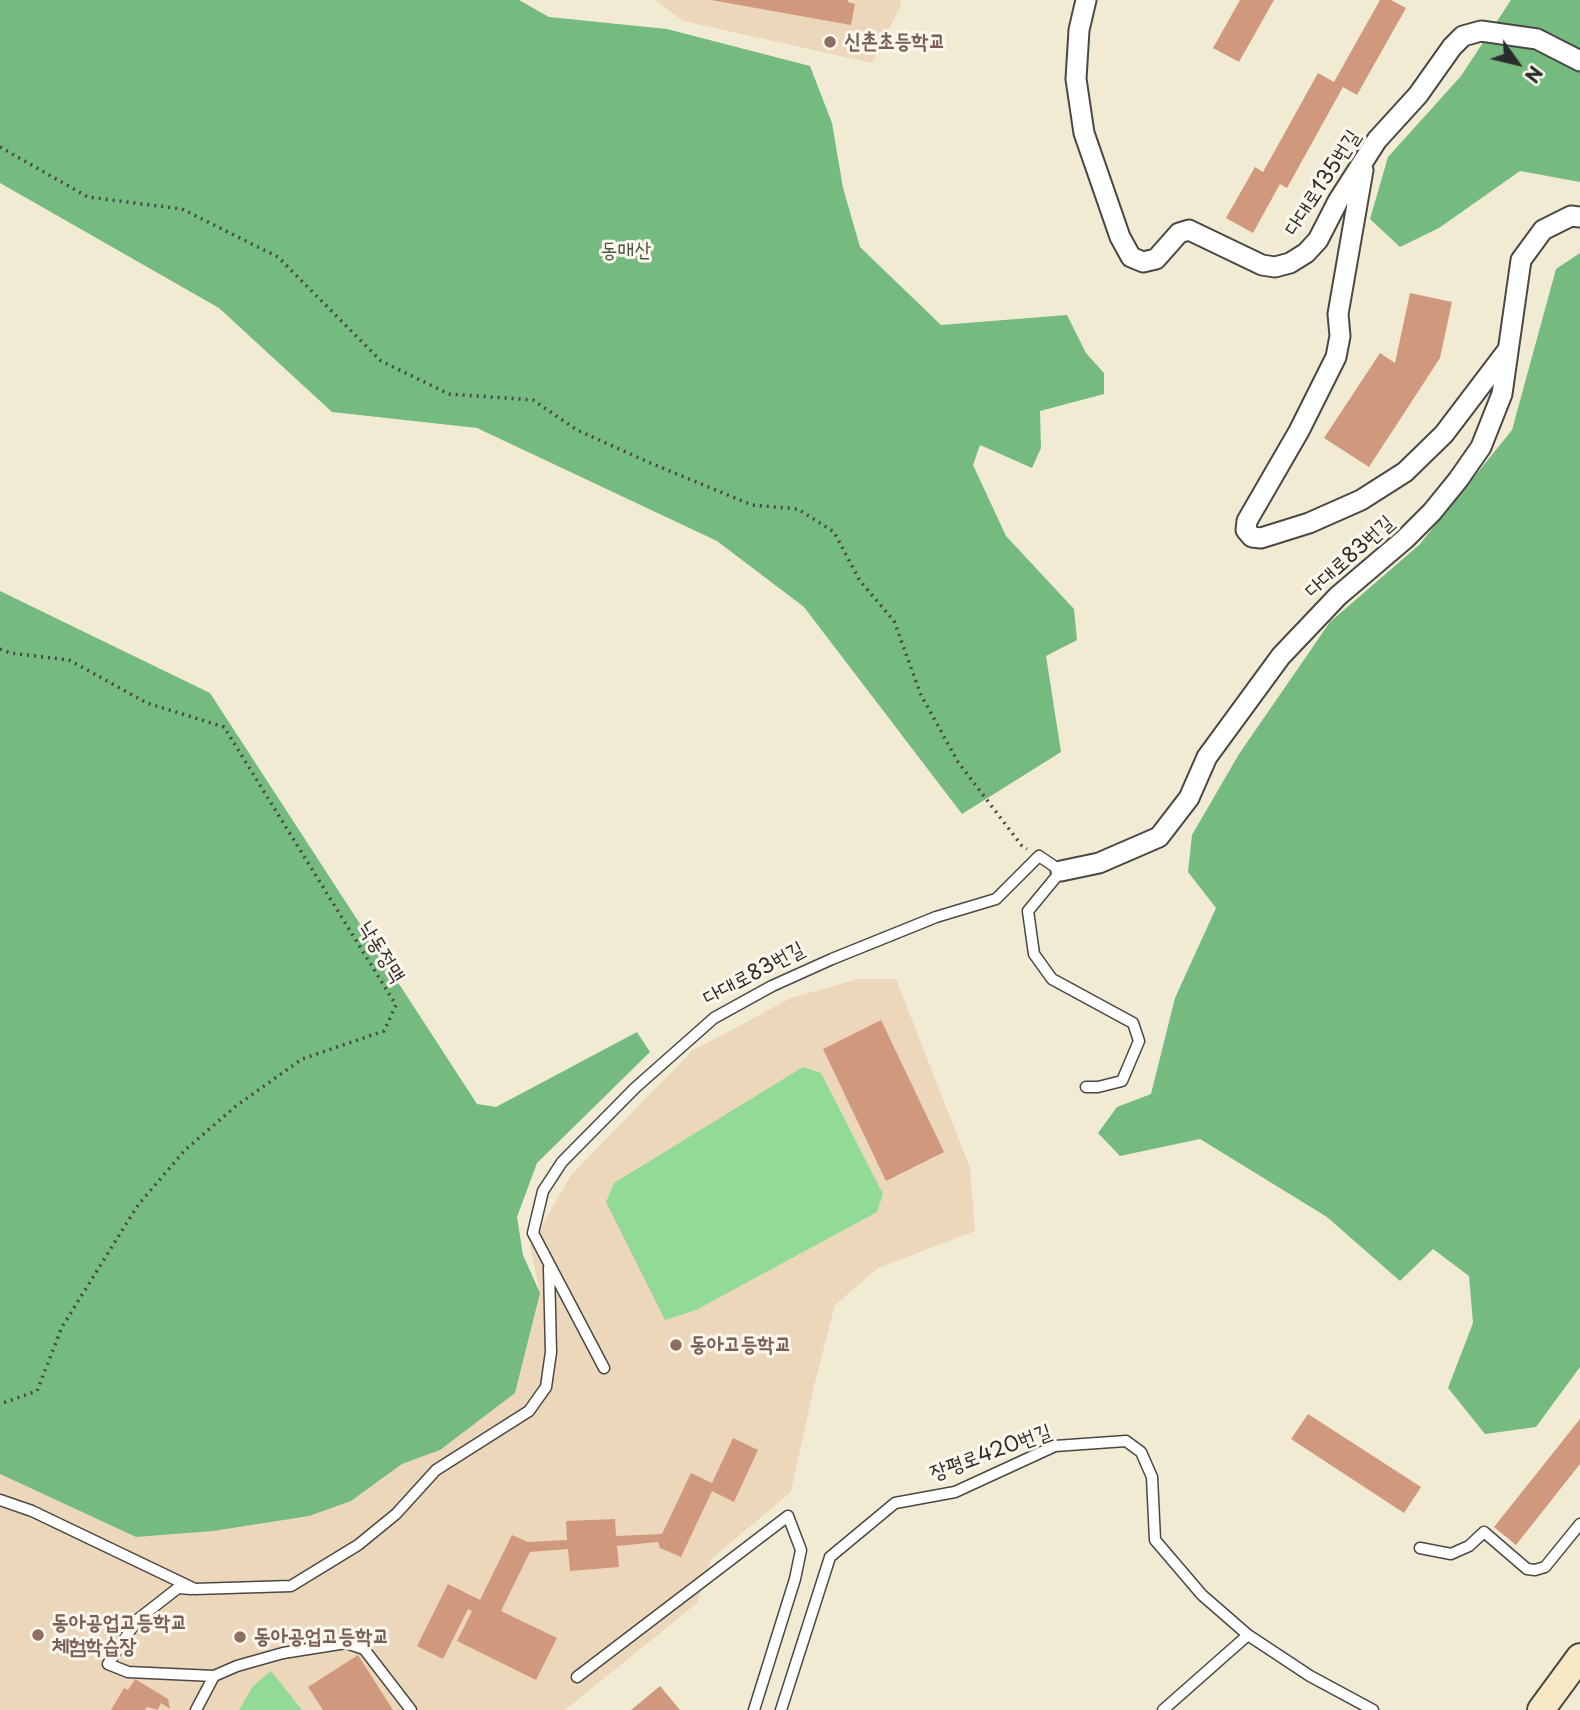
<!DOCTYPE html>
<meta charset="utf-8">
<style>
body{margin:0}
#map{position:relative;width:1580px;height:1710px;overflow:hidden;background:#f2ebd3;font-family:"Playpen Sans",sans-serif}
canvas{display:block}
.north{position:absolute;left:1482px;top:28px;width:70px;height:70px;-webkit-text-stroke:5px #fbf7ec;paint-order:stroke;rotate:124deg;font-size:19px;font-weight:700;line-height:28px;text-align:center;color:#2b2b2b}
.north::after{content:'';display:block;margin:auto;width:24px;height:32px;background:#2b2b2b;clip-path:polygon(50% 0,100% 100%,50% 72%,0 100%)}
</style>
<div id="map">
<canvas width="1580" height="1710"></canvas>
<div class="north">N</div>
</div>
<script>
const c = document.querySelector('canvas').getContext('2d');
c.lineJoin = 'round';
function paint(path, color) {
  c.fillStyle = color;
  c.fill(path, 'evenodd');
}
function poly(rows) {
  const path = new Path2D();
  for (const r of rows) {
    path.moveTo(r[0], r[1]);
    for (let i = 2; i < r.length; i += 2) path.lineTo(r[i], r[i + 1]);
  }
  return path;
}
function strokePath(path, color, width, dash) {
  c.strokeStyle = color;
  c.lineWidth = width;
  c.lineCap = dash ? 'butt' : 'round';
  c.setLineDash(dash || []);
  c.stroke(path);
}
function label(font, color, halo, rows, align = 'center') {
  c.font = font + ' "Playpen Sans","Poor Story",sans-serif';
  c.lineWidth = 6;
  c.setLineDash([]);
  c.textBaseline = 'middle';
  c.strokeStyle = halo;
  c.fillStyle = color;
  for (const [text, x, y, turn = 0] of rows) {
    c.save();
    c.translate(x, y);
    c.rotate((+turn || 0) * Math.PI / 180);
    c.textAlign = isNaN(turn) ? turn : align;
    if (halo) c.strokeText(text, 0, 0);
    c.fillText(text, 0, 0);
    c.restore();
  }
}
const built = poly([
 [655,0,901,0,900,7,872,63,683,21],
 [858,979,896,979,970,1168,975,1231,878,1268,835,1305,814,1386,791,1492,711,1559,697,1603,565,1710,0,1710,0,1474,136,1537,351,1501,402,1464,440,1450,540,1293,530,1246,571,1175,692,1051,791,998]
]);
const green = poly([
 [803,1067,821,1073,883,1194,877,1212,696,1310,665,1320,606,1202,614,1183],
 [271,1671,302,1710,239,1710,253,1686]
]);
const forest = poly([
 [0,0,519,0,549,17,667,29,810,66,832,123,843,188,860,247,941,325,1067,315,1086,353,1104,373,1104,394,1040,411,1041,448,1032,468,980,445,973,465,1006,536,1074,609,1077,640,1046,656,1061,752,962,814,804,607,717,541,477,428,332,412,219,308,0,183],
 [1511,0,1580,0,1580,182,1520,171,1439,228,1400,247,1370,219,1388,157,1461,76],
 [1580,253,1580,1367,1536,1427,1485,1434,1448,1388,1473,1323,1469,1276,1433,1249,1400,1281,1327,1217,1200,1139,1120,1156,1098,1133,1117,1107,1151,1094,1175,998,1216,908,1188,872,1192,835,1239,754,1330,622,1419,545,1512,430,1556,269],
 [0,591,210,693,477,1104,496,1107,637,1032,650,1052,537,1163,517,1217,523,1255,540,1293,515,1393,440,1450,402,1464,351,1501,309,1516,213,1531,136,1537,0,1474]
]);
const building = poly([
 [711,0,848,0,848,2,855,4,851,25],
 [1240,0,1274,0,1239,62,1213,48],
 [1380,0,1391,0,1406,8,1357,95,1343,87,1287,188,1280,184,1253,233,1226,218,1255,167,1263,172,1318,73,1334,82],
 [1410,293,1452,302,1440,358,1369,467,1324,438,1380,353,1395,363],
 [881,1020,944,1152,886,1181,823,1049],
 [1308,1414,1421,1487,1404,1513,1291,1439],
 [1580,1419,1580,1464,1516,1545,1494,1527],
 [733,1438,758,1450,734,1502,712,1491,681,1557,660,1548,658,1542,617,1546,619,1567,570,1571,568,1549,530,1552,501,1611,557,1638,536,1680,457,1641,472,1611,468,1609,443,1659,417,1646,448,1584,480,1600,512,1535,528,1542,567,1540,566,1521,615,1519,616,1536,662,1534,691,1473,712,1483],
 [358,1655,393,1710,323,1710,308,1687],
 [135,1679,168,1699,170,1709,161,1703,158,1710,147,1707,145,1710,111,1710,124,1688,128,1690],
 [660,1686,680,1710,631,1710]
]);
const path = poly([
 [0,147,88,197,182,209,278,257,381,361,449,394,533,400,577,430,648,462,752,505,798,509,834,532,860,581,894,621,921,695,958,762,1022,846,1027,849],
 [0,649,10,653,69,660,147,703,224,727,396,1005,384,1031,302,1059,236,1106,185,1150,138,1205,62,1327,37,1391,0,1404]
]);
const service = poly([
 [604,1368,533,1233,543,1191,562,1162,635,1088,714,1018,772,986,832,959,936,917,996,899,1039,856,1061,871,1028,911,1034,954,1052,979,1133,1023,1139,1041,1122,1081,1098,1087,1086,1087],
 [0,1500,32,1511,195,1589,291,1586,358,1545,396,1514,436,1470,529,1411,546,1387,551,1352,549,1268],
 [1420,1548,1451,1554,1469,1546,1484,1532,1527,1569,1535,1570,1545,1567,1580,1524],
 [191,1589,178,1588,137,1620,108,1664,128,1672,214,1676,237,1666,283,1653,346,1643,364,1649,411,1710],
 [577,1677,788,1516,801,1550,795,1579,754,1710],
 [196,1710,214,1676],
 [781,1710,830,1557,895,1503,955,1492,1055,1446,1126,1441,1141,1452,1152,1477,1155,1540,1202,1595,1248,1635,1310,1676,1373,1710],
 [1163,1710,1248,1635]
]);
const minor = poly([
 [1086,0,1079,30,1076,79,1084,133,1120,237,1131,257,1143,262,1156,259,1179,233,1189,230,1262,265,1275,267,1290,263,1306,253,1318,240,1338,201,1377,140,1418,95,1452,47,1463,36,1481,31,1537,39,1580,61],
 [1363,170,1338,314,1340,336,1336,357,1299,431,1247,521,1246,530,1252,537,1261,538,1309,523,1361,500,1405,472,1444,434,1507,351],
 [1061,871,1099,863,1159,837,1189,798,1207,757,1281,656,1338,596,1405,539,1432,512,1458,480,1481,447,1502,394,1521,260,1543,230,1571,216,1580,217]
]);
const secondary = poly([
 [1541,1710,1580,1657]
]);
const markers = [
 [830,42,7,"#8d6e63"],
 [676,1345,7,"#8d6e63"],
 [38,1635,7,"#8d6e63"],
 [240,1637,7,"#8d6e63"]
];
const educationNames = [
 ["신촌초등학교",844,42],
 ["동아고등학교",690,1345],
 ["동아공업고등학교",52,1623],
 ["체험학습장",52,1647],
 ["동아공업고등학교",254,1637]
];
const streetNames = [
 ["다대로135번길",1323,183,-57],
 ["다대로83번길",1350,557,-42],
 ["낙동정맥",381,952,58],
 ["다대로83번길",754,974,-28],
 ["장평로420번길",991,1453,-20]
];
const parkNames = [
 ["동매산",626,251]
];
paint(built, '#edd7bb');
paint(green, '#92db96');
paint(forest, '#75bb7f');
paint(building, '#d0997d');
strokePath(service, '#494844', 13);
strokePath(minor, '#494844', 23);
strokePath(secondary, '#494844', 30);
strokePath(path, '#494844', 3.5, [2, 5]);
strokePath(service, '#fff', 10);
strokePath(minor, '#fff', 19);
strokePath(secondary, '#f8e8c3', 26);
for (const [x, y, r, color] of markers) {
  const dot = new Path2D();
  dot.arc(x, y, r, 0, 2 * Math.PI);
  c.fillStyle = color;
  c.fill(dot);
  strokePath(dot, '#fbf7ec', 2.5);
}
label('bold 21px', '#785e54', '#fbf7ec', educationNames, 'left');
label('21px', '#2b2b2b', '#fbf7ec', streetNames);
label('21px', '#455746', '#fbf7ec', parkNames);
</script>
